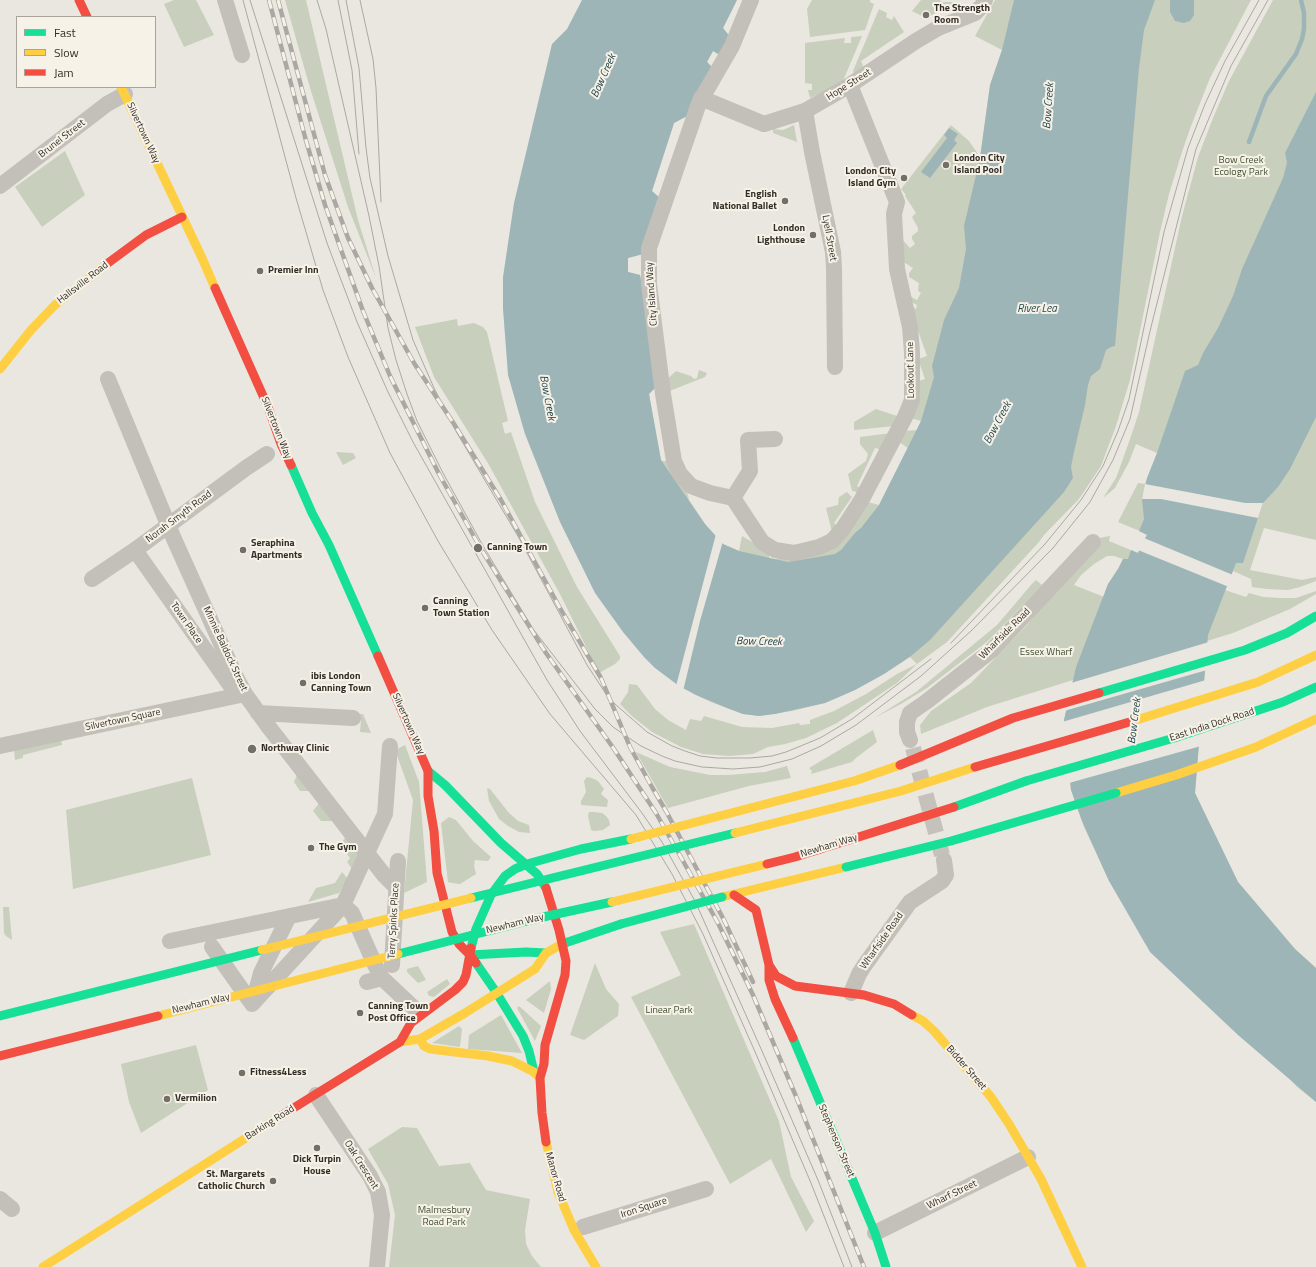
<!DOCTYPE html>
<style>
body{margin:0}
#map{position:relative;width:1316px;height:1267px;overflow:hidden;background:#eae7e0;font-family:"Titillium Web",sans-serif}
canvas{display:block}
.legend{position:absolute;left:16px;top:16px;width:140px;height:72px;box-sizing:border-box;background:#f7f2e7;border:1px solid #a9a39b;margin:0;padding:5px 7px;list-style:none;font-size:12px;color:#332d28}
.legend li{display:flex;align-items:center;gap:8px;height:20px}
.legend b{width:20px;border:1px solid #a9a39b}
</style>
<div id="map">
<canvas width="1316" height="1267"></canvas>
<ul class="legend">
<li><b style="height:5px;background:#16e098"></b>Fast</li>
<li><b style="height:5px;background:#ffcf43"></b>Slow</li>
<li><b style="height:5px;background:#f24e42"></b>Jam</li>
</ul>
</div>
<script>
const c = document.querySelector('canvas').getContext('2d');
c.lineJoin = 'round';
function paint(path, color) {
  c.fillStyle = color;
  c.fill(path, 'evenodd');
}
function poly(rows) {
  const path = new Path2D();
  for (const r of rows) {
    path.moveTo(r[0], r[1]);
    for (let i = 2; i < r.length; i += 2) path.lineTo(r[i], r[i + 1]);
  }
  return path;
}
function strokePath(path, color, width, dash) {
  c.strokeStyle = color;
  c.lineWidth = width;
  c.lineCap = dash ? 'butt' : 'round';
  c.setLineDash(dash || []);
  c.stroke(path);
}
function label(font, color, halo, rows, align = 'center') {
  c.font = font + ' "Titillium Web",sans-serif';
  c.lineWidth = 4;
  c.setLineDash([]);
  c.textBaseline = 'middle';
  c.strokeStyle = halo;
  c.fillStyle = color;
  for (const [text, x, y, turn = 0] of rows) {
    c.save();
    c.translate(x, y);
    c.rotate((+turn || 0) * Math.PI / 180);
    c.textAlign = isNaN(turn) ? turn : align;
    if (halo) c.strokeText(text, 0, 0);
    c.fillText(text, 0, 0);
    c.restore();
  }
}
const green = poly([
 [174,0,196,0,214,35,184,47,164,4],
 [285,0,306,0,358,220,376,278,348,207,310,88],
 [737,0,723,28,731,38,713,51,707,62,714,69,689,115,674,123,652,191,661,199,643,254,628,258,628,272,640,275,649,321,657,386,649,394,661,460,662,461,668,461,688,495,689,500,705,524,723,544,739,551,742,536,769,552,769,558,776,560,779,555,836,547,868,502,879,505,908,448,899,442,904,431,917,430,921,421,910,418,916,382,925,379,918,359,927,356,909,305,916,309,917,305,906,299,906,294,917,300,921,293,918,291,919,283,909,277,909,273,913,268,902,261,901,238,910,248,915,244,912,239,912,236,918,231,918,228,912,217,916,213,905,196,906,195,901,189,951,125,969,141,980,157,990,85,1002,50,975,36,995,0,1037,0,904,541,721,615,579,260],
 [812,0,870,0,870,2,874,4,865,30,810,37,807,9],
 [921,0,940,0,941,2,958,2,926,18,912,11],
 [1114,0,1251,0,1210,78,1191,126,1182,152,1169,194,1160,232,1130,380,1116,426,1101,466,1079,499,1044,535,1039,542,947,642,917,664,897,683,837,723,806,738,785,744,768,747,753,754,729,756,703,754,681,747,652,732,633,717,620,704,628,692,629,684,637,685,655,709,668,720,686,730,690,719,701,721,704,716,742,727,772,728,799,723,800,725,810,724,810,720,834,711,866,694,897,674,917,664,910,657,884,674,855,690,825,703,792,711,759,716,743,714,711,702,696,695,669,678,816,695],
 [1273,0,1316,0,1316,154,1104,650,1316,1102,1297,1087,1109,881,1084,827,1071,790,1064,720,1073,680,987,707,921,734,920,725,931,711,971,683,1027,625,1099,538,1110,536,1109,541,1138,553,1147,534,1118,522,1138,483,1145,484,1157,453,1136,444,1129,462,1115,488,1103,498,1116,478,1129,442,1139,412,1182,216,1198,157,1213,118,1229,81],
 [1107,556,1114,556,1123,559,1118,569,1108,584,1104,597,1074,585,1081,575,1094,564],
 [879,9,887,13,886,17,892,20,894,16,904,32,861,61,864,68,854,75,853,71],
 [862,36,842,83,810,98,808,90,812,90,812,84,805,83,805,43,845,38,844,43,851,43,851,37],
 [794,125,797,142,773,133,773,129,783,130],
 [65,151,85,195,42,227,15,187],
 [457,319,458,326,474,323,483,327,487,332,508,421,502,423,505,434,511,432,535,502,577,587,620,656,620,659,615,664,599,673,561,596,489,465,434,377,415,327],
 [1316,339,1316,540,1264,528,1250,570,1302,580,1316,577,1316,581,1300,587,1288,590,1267,589,1252,587,1251,579,1233,571,1225,590,1246,597,1249,593,1263,597,1281,598,1296,598,1316,591,1316,594,1290,609,1233,633,1207,641,1195,793,1238,882,1295,949,1316,968,1316,999,1175,808,1178,624],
 [699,370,707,373,705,377,667,392,664,382,676,371,691,376,694,379,697,378],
 [876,409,900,417,895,426,854,430,854,422],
 [891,433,883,450,875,448,857,486,863,490,861,493,852,491,848,474,866,461,868,454,860,444,860,437],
 [336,452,353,453,356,458,343,465],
 [847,492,852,497,834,523,840,527,833,536,826,508,838,505,839,497],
 [1036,580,1042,585,988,641,927,688,901,704,874,718,916,692,997,625,1031,585],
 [357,714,363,714,371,733,360,732,361,721],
 [873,730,877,742,856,758,852,762,811,774,812,771,809,768],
 [61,739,62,745,23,755,23,758,15,760,14,750],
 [405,745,419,782,427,882,404,893,413,800,395,750],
 [636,752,670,767,710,775,728,775,765,772,787,766,791,778,749,786,668,808],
 [297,775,310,791,300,791,294,782],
 [587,777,592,778,598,781,604,789,601,794,608,800,607,807,581,805,581,801,586,792,584,781],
 [192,778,211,855,73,889,66,810],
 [487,788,490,789,509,813,518,821,529,825,530,833,519,832,508,826,499,819,489,801],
 [320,802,335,821,321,821,313,811],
 [589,812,593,812,602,813,606,816,609,820,610,825,603,830,594,831,591,830,588,816],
 [449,817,456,820,473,841,491,857,488,861,475,860,474,866,476,874,460,884,452,883,448,882,441,823],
 [347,835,363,855,353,870,347,862,350,858,340,845],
 [342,872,348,879,339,893,308,902,316,888,335,883],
 [3,907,9,907,12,940,6,936,4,933],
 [694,924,779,1121,791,1177,814,1221,806,1232,771,1159,730,1184,631,997,681,975,660,932],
 [595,963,606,989,619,1004,618,1016,584,1040,570,1035],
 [418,966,426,980,418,983,407,972,407,969],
 [447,979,450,984,434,997,429,996,427,992],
 [550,981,551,989,544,1013,526,1000],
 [519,1006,541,1026,535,1041,517,1008],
 [501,1015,522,1053,468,1049,469,1035],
 [459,1026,462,1029,460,1047,432,1043],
 [196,1045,208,1090,141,1133,129,1102,121,1064],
 [402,1127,417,1128,439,1166,470,1163,486,1190,530,1199,525,1230,526,1244,532,1256,541,1267,389,1267,395,1215,388,1184,368,1149]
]);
const water = poly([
 [582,0,737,0,723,28,731,38,721,56,713,51,707,62,714,69,689,115,674,123,652,191,661,199,643,254,628,258,628,272,640,275,649,321,657,386,649,394,661,460,705,524,723,544,739,551,788,562,835,554,841,550,855,533,861,528,879,505,921,421,934,377,932,366,944,320,959,288,966,249,964,226,980,158,990,85,1002,50,1014,0,1155,0,1144,30,1139,68,1115,346,1111,347,1106,350,1100,369,1091,376,1088,385,1085,405,1074,452,1071,467,1073,478,1064,492,930,640,911,656,884,674,855,690,825,703,775,714,759,716,743,714,727,708,696,695,679,686,655,668,644,657,623,632,595,593,560,522,525,434,508,375,503,309,503,277,514,203,552,44,567,29],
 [1170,0,1194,0,1194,15,1190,21,1184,23,1175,21,1170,12],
 [1316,92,1316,417,1290,469,1278,487,1263,503,1243,563,1236,563,1208,635,1195,793,1238,882,1295,949,1316,968,1316,1102,1238,1035,1150,952,1109,881,1082,821,1071,790,1064,720,1076,667,1108,584,1118,569,1123,559,1128,559,1131,550,1138,553,1147,535,1139,531,1144,519,1142,499,1147,478,1157,453,1185,371,1198,365,1203,353,1218,328,1233,296,1242,269,1283,178,1287,163,1285,153],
 [949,128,958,134,954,140,957,143,930,178,921,172,947,138,944,135]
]);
const pier = poly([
 [1145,484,1245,503,1263,503,1258,518,1161,499,1142,499],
 [716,534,723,541,700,621,683,691,676,686],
 [1144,538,1233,575,1229,587,1138,550],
 [1209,642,1207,670,1064,711,1071,683],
 [1206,680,1201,746,1069,783,1062,722]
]);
const stream = poly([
 [1249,142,1266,96,1296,54,1302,39,1304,29,1304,13,1301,0]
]);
const streetTunnel = poly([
 [913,748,942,855]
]);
const street = poly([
 [225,0,242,55],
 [701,98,764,124,805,111,850,85,916,41,938,28,975,13,982,6,985,0],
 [805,111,812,152,833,252,834,268,835,367],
 [0,186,107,104,125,94],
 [108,379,174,539,236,677,245,694,268,726,384,875,396,887],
 [733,498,762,542,775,550,794,553,819,547,832,541,842,530,862,499,905,417,912,400,912,352,910,327,897,269,894,214,897,202,850,85],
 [733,498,710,493,691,486,680,474,674,461,663,394,649,284,649,248,699,103,732,46,751,0],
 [733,498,750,471,748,440,775,439],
 [135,550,235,692],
 [92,579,135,550,246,468,267,454],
 [258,713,353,718],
 [910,740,907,732,907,722,910,713,926,702,992,650,1093,542],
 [0,746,245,694],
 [170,941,343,905,385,814,390,746],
 [212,947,250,1001],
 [392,965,398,861],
 [367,982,382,978],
 [851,993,859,974,864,966,910,902,942,881,946,875,944,860],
 [254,999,261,973,289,916],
 [252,1004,343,905,352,913,376,967,382,978,417,1011],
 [316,1095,370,1176,378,1192,382,1215,377,1267],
 [0,1199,12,1209],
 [583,1227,609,1219,706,1189],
 [875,1233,1028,1157]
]);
const fast = poly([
 [291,465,312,513,329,545,378,656],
 [428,771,445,785,501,843,537,874,546,888],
 [1026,781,1174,738,1283,702,1316,687],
 [527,864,581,849,631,839],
 [562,944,621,924],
 [471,948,476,929,491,895,505,876,515,869,527,864],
 [470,955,526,952,546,953],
 [476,963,496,992,523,1036,529,1051,534,1072],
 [793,1038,875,1233,886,1267]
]);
const slow = poly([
 [121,87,202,258,215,288],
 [0,369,31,330,55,305,108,263],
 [1133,721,1258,682,1316,655],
 [1116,793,1176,775,1256,747,1316,719],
 [722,897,846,867],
 [912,1015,923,1021,934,1031,991,1097,1009,1124,1041,1179,1082,1267],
 [420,1039,424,1046,430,1049,488,1056,512,1061,534,1072,540,1078],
 [400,1042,420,1039,465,1013,535,969,546,953,562,944],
 [546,1142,558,1192,574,1230,596,1267],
 [43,1267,279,1117]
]);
const jam = poly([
 [79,0,87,17],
 [108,263,146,235,182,217],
 [215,288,268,407,281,444,291,465],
 [378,656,428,771,428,796,434,831,437,873,452,932,459,944,470,955,476,963],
 [734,895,756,910,769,965,769,980,775,999,793,1038],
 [769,965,776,976,795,986,864,995,894,1004,912,1015],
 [279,1117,400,1042,411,1023,455,990,463,982,466,975,471,948],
 [546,1142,542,1113,540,1078,544,1064,545,1045,565,975,566,961,559,930,546,888]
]);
const tram = poly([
 [243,0,296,198,323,290,348,357,390,453,438,541,492,630,550,714,636,815,672,874,703,934,756,1054,811,1183,844,1267],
 [250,0,327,243,357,322,388,392,413,442,547,680,580,731,642,813,662,842,695,901,762,1051,818,1180,852,1267],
 [317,0,326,29,369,216,379,266,388,328,396,360,407,394,417,421,443,473,482,544,533,629,595,709,613,727,626,736,641,746,662,756,675,761,702,767,733,769,760,767,792,759,821,746,856,725,921,676,971,631,1053,548,1090,502,1113,460,1130,419,1151,327,1196,149,1231,66,1268,0],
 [338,0,352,70,359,154],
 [346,0,359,68,366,148,370,178,388,256,413,340,434,388,457,433,519,538,587,665,606,694,615,704,647,732,672,746,685,751,700,756,717,758,750,758,772,756,786,752,820,738,852,719,931,659],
 [360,0,373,59,376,88,381,202],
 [951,643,1045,544,1081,500,1103,466,1118,431,1129,399,1164,232,1188,148,1205,104,1225,61,1259,0]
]);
const rail = poly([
 [269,0,305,137,325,205,363,311,390,376,439,474,481,549,546,653,614,749,656,813,718,923,753,995,795,1094,864,1267],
 [278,0,325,175,348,238,372,288,414,363,454,424,501,500,561,610,601,678,630,747,652,787,666,811,724,920,753,982]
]);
const fastBridge = poly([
 [1099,693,1245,650,1287,633,1316,616],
 [954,807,1026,781],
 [846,867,951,841,1116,793],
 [471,898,735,833],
 [621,924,722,897],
 [398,954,543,917,612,902],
 [0,1016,262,950]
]);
const slowBridge = poly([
 [735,833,901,791,975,767],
 [631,839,854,781,900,765],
 [612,902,767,864],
 [262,950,471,898],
 [158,1016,398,954]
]);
const jamBridge = poly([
 [900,765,1013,718,1099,693],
 [975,767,1133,721],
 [767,864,795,857,954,807],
 [0,1056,158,1016]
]);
const markers = [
 [926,15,4,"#736e68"],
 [946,165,4,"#736e68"],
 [904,178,4,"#736e68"],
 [785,201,4,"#736e68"],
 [813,235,4,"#736e68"],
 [260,271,4,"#736e68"],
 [478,548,5,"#736e68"],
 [243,550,4,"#736e68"],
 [425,608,4,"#736e68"],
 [303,683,4,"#736e68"],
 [252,749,5,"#736e68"],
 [311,848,4,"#736e68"],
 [360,1013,4,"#736e68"],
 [242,1073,4,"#736e68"],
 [167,1099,4,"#736e68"],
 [317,1148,4,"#736e68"],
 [273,1181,4,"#736e68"]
];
const poiNames = [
 ["The Strength",934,9],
 ["Room",934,21],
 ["London City",954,159],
 ["Island Pool",954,171],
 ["London City",896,172,"right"],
 ["Island Gym",896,184,"right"],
 ["English",777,195,"right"],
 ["National Ballet",777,207,"right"],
 ["London",805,229,"right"],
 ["Lighthouse",805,241,"right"],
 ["Premier Inn",268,271],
 ["Seraphina",251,544],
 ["Apartments",251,556],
 ["Canning Town",487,548],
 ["Canning",433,602],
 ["Town Station",433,614],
 ["ibis London",311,677],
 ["Canning Town",311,689],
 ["Northway Clinic",261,749],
 ["The Gym",319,848],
 ["Canning Town",368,1007],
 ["Post Office",368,1019],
 ["Fitness4Less",250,1073],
 ["Vermilion",175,1099],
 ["Dick Turpin",317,1160,"center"],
 ["House",317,1172,"center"],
 ["St. Margarets",265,1175,"right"],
 ["Catholic Church",265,1187,"right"]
];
const streetNames = [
 ["Hope Street",849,85,-32],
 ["Silvertown Way",143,133,65],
 ["Brunel Street",62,139,-38],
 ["Lyell Street",829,238,80],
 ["Hallsville Road",83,283,-38],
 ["City Island Way",652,294,-94],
 ["Lookout Lane",911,370,-91],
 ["Silvertown Way",276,428,68],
 ["Norah Smyth Road",179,517,-37],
 ["Town Place",186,623,55],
 ["Wharfside Road",1005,634,-45],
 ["Minnie Baldock Street",225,649,65],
 ["Silvertown Square",123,720,-12],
 ["Silvertown Way",408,724,66],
 ["East India Dock Road",1212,725,-18],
 ["Newham Way",829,846,-17],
 ["Terry Spinks Place",394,921,-87],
 ["Newham Way",515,924,-14],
 ["Wharfside Road",882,941,-55],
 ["Newham Way",201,1004,-14],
 ["Bidder Street",966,1068,49],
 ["Barking Road",270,1123,-32],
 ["Stephenson Street",836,1141,67],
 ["Oak Crescent",361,1165,58],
 ["Manor Road",555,1177,74],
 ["Wharf Street",952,1195,-26],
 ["Iron Square",644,1208,-18]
];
const parkNames = [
 ["Bow Creek",1241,161],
 ["Ecology Park",1241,173],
 ["Essex Wharf",1046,653],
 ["Linear Park",669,1011],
 ["Malmesbury",444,1211],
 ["Road Park",444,1223]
];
const waterNames = [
 ["Bow Creek",604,76,-66],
 ["Bow Creek",1049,106,-86],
 ["River Lea",1037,309],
 ["Bow Creek",547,398,79],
 ["Bow Creek",998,423,-62],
 ["Bow Creek",759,642,1],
 ["Bow Creek",1135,721,-83]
];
paint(green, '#c8cfbc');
paint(water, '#9eb5b8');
paint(pier, '#eae7e0');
strokePath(stream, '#9eb5b8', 4.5);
strokePath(streetTunnel, '#c5c2bb', 16, [16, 8]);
strokePath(street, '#c3bfb9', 16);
strokePath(fast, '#16e098', 9);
strokePath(slow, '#ffcf43', 9);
strokePath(jam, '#f24e42', 9);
strokePath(tram, '#aba8a3', 1);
strokePath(rail, '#aba8a3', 4.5);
strokePath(rail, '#f7f2e7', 3, [9]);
strokePath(fastBridge, '#16e098', 9);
strokePath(slowBridge, '#ffcf43', 9);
strokePath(jamBridge, '#f24e42', 9);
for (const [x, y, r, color] of markers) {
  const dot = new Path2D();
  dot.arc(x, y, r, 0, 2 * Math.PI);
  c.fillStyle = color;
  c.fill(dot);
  strokePath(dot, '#f7f2e7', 1.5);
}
label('bold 10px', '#332d28', '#f7f2e7', poiNames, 'left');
label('10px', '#332d28', '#f7f2e7', streetNames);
label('10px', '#3e4e2f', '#f7f2e7', parkNames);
label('italic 11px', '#23464f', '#f7f2e7', waterNames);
</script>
